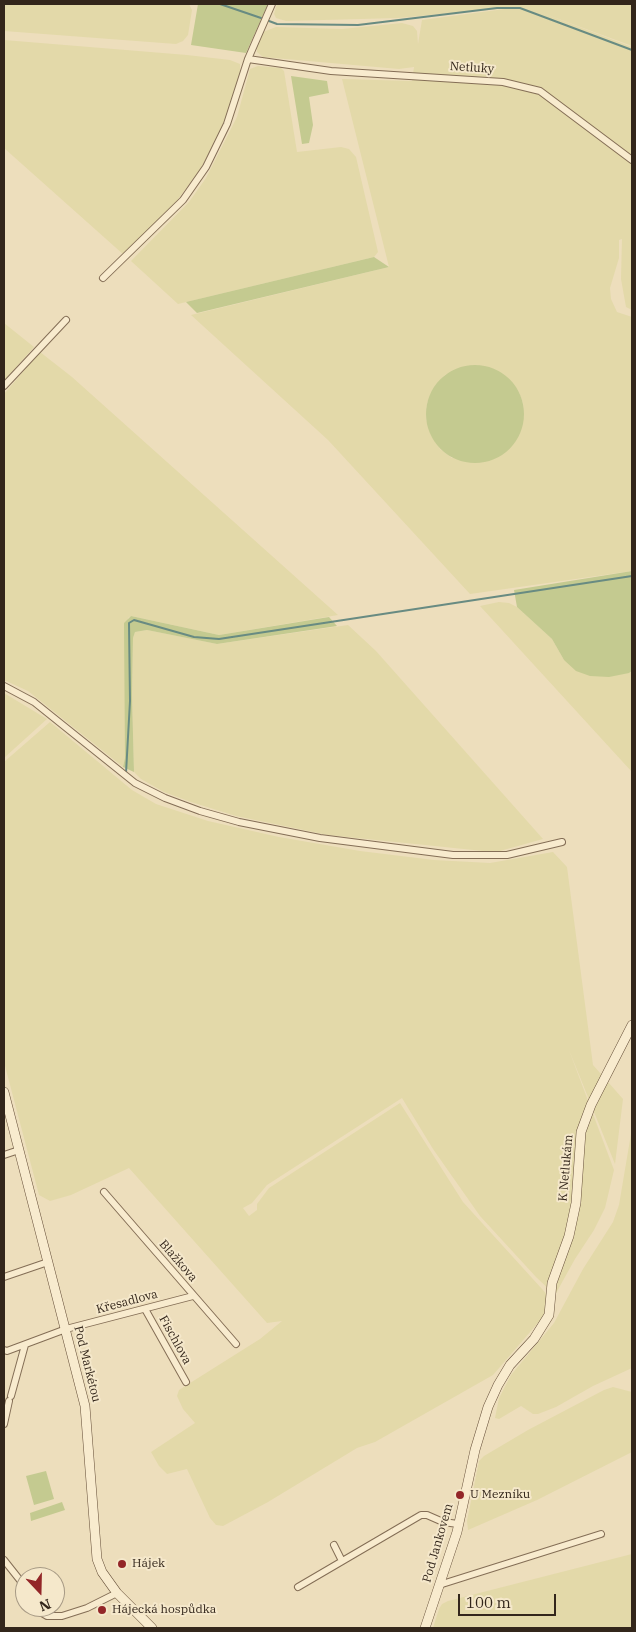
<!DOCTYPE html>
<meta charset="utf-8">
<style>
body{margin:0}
#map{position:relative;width:636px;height:1632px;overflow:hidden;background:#eddebc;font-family:"IBM Plex Serif",serif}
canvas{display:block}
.frame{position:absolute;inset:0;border:5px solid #33261b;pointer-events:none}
.north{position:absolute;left:15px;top:1567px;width:50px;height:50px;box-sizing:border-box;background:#f5e8cb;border:1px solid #a79a85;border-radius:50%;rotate:159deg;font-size:14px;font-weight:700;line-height:20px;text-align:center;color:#33261b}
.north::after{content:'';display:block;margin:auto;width:18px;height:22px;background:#932628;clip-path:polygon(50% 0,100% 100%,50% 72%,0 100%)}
.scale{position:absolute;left:458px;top:1594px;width:98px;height:22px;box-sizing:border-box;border:2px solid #33261b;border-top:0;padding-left:6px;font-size:15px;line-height:18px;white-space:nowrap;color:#33261b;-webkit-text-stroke:4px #f5e8cb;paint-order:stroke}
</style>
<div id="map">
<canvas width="636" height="1632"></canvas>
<div class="frame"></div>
<div class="north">N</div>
<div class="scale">100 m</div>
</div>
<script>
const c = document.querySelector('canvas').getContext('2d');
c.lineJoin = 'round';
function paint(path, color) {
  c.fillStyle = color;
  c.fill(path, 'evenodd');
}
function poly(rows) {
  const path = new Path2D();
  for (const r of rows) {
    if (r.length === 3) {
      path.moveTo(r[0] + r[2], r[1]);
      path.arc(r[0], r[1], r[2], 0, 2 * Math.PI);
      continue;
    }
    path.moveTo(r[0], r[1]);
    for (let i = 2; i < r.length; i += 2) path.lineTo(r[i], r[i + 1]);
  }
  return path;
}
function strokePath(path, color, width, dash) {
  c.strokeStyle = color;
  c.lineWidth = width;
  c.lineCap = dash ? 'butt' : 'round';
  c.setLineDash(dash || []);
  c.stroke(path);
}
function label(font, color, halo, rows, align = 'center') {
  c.font = font + ' "IBM Plex Serif",serif';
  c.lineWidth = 4;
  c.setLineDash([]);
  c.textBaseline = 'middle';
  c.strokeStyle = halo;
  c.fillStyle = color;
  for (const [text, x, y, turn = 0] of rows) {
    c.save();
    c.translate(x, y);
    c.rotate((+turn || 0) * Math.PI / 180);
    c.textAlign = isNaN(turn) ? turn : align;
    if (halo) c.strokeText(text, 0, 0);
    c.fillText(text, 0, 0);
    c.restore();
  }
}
const farmland = poly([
 [4,4,189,4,192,10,188,35,183,41,176,44,4,31],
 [277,4,632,4,632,46,537,11,632,47,632,310,626,307,621,279,622,239,619,240,619,258,610,288,611,299,617,312,632,317,632,571,470,594,328,440,191,315,389,267,342,79,412,81,414,67,399,69,263,57,257,52,257,46,263,32,276,27,342,29,402,23,413,26,417,31,418,44,422,20,520,7,398,18,286,21,276,18,274,14],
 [477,365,518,390,523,403,524,417,452,458,440,449,431,435,426,419,427,403,434,388,445,375,460,368],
 [4,40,187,55,230,60,240,64,240,74,225,121,200,170,175,203,124,255,4,148],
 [258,66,281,68,284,71,297,152,341,147,349,149,356,157,378,252,374,257,178,304,131,261,189,202,206,178,237,117,250,69],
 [4,323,34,347,4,381],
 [40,352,72,377,338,615,219,635,131,616,128,618,125,758,123,767,28,691,4,680,4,394],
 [499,602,509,603,517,607,552,639,564,660,629,673,632,671,632,772,480,606],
 [348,625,376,651,543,839,500,851,483,851,328,835,236,816,191,802,164,792,141,779,134,772,132,695,133,638,135,632,147,630,217,644],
 [4,693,47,719,4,758],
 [50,722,132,790,156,804,208,821,279,837,360,851,434,860,490,863,553,852,567,867,593,1065,623,1099,615,1164,569,1050,614,1170,605,1208,594,1230,575,1259,555,1295,536,1277,480,1216,433,1149,402,1098,267,1185,252,1203,243,1208,249,1216,257,1210,257,1204,269,1188,400,1103,463,1202,552,1300,543,1317,493,1375,375,1442,357,1448,268,1502,223,1526,216,1525,210,1518,187,1469,167,1474,159,1466,151,1452,195,1423,183,1409,177,1396,179,1390,260,1339,282,1321,267,1323,129,1168,71,1195,50,1201,39,1195,4,1062,4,762],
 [632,1128,632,1368,593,1386,556,1407,538,1414,533,1414,521,1406,499,1419,495,1418,499,1398,511,1375,554,1323,583,1269,613,1222,619,1205],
 [613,1387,632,1392,632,1452,537,1500,468,1530,467,1521,479,1461,484,1456,528,1430,604,1390],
 [632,1554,632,1628,433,1628,439,1609,442,1604,448,1601]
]);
const green = poly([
 [198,4,268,4,246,53,191,45],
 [291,76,327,81,329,93,309,97,313,125,309,143,302,144],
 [374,257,389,267,197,313,186,302],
 [475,414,49],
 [632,571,632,671,629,673,609,677,590,676,576,671,564,660,552,639,517,607,514,590],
 [131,616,219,635,329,617,337,626,217,644,147,630,135,632,133,638,132,695,134,772,123,767,125,758,124,623],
 [46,1471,54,1499,34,1505,26,1476],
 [62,1502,65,1510,31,1521,30,1513]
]);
const stream = poly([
 [220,4,261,18],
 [269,21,277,24,358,25,497,8,520,8,632,50],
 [126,773,130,701,129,623,134,620,194,637,219,639,632,576]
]);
const street = poly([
 [248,59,331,71,503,82,540,91,632,160],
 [103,278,183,200,206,167,227,124,248,59,272,4],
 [4,386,66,320],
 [4,686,34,702,135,783,165,798,200,811,239,822,320,838,453,855,507,855,562,842],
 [4,1155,19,1150],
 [104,1192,236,1344],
 [4,1277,48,1262],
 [145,1309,186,1382],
 [4,1350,7,1351,66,1329,193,1296],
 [11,1396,25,1345],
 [4,1424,9,1401],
 [334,1545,342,1561],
 [4,1560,23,1584,25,1590],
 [439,1585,601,1534],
 [298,1587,421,1515,427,1515,443,1522,458,1524],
 [32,1607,47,1616,62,1616,87,1608,117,1593]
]);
const secondary = poly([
 [4,1092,85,1406,97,1559,102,1572,117,1593,152,1628],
 [425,1628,457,1532,475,1450,488,1407,498,1385,510,1365,534,1339,549,1315,552,1283,569,1236,576,1203,581,1132,591,1105,632,1025]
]);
const markers = [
 [460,1495,5,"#932628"],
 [122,1564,5,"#932628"],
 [102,1610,5,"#932628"]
];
const streetNames = [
 ["Netluky",472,68,4],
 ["K Netlukám",566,1168,-85],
 ["Blažkova",178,1261,49],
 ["Křesadlova",127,1302,-15],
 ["Fischlova",175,1340,61],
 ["Pod Markétou",87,1364,76],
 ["Pod Jankovem",438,1543,-74]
];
const poiNames = [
 ["U Mezníku",470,1495],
 ["Hájek",132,1564],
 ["Hájecká hospůdka",112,1610]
];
paint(farmland, '#e3d9a9');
paint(green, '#c4ca90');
strokePath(stream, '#688b82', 2);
strokePath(street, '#846e56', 8);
strokePath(secondary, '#664f39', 10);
strokePath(street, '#f8ebce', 6);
strokePath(secondary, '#f8ebce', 9);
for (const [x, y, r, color] of markers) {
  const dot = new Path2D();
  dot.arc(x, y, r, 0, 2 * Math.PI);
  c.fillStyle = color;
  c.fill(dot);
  strokePath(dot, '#f5e8cb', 2);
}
label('12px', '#33261b', '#f5e8cb', streetNames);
label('12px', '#33261b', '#f5e8cb', poiNames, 'left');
</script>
